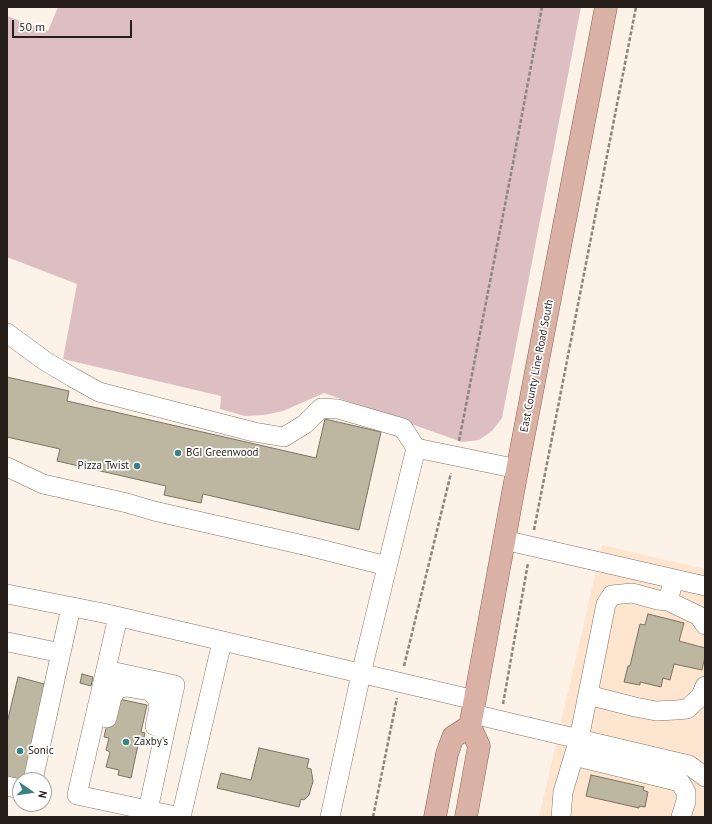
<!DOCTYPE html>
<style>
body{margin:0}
#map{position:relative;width:712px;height:824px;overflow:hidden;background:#fdf2e8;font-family:"PT Sans",sans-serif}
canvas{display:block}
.frame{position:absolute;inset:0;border:8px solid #261f19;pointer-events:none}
.north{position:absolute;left:12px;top:772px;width:40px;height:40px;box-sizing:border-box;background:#fff;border:1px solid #a8a5a3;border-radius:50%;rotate:103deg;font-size:11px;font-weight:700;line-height:16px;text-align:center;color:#261f19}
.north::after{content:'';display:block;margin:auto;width:14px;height:18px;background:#398281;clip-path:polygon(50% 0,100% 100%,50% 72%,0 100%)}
.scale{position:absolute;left:12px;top:20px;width:120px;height:18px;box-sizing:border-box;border:2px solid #261f19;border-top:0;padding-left:5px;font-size:12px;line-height:14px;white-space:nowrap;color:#261f19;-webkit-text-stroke:3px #fff;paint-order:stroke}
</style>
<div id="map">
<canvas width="712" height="824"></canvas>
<div class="frame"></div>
<div class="north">N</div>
<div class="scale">50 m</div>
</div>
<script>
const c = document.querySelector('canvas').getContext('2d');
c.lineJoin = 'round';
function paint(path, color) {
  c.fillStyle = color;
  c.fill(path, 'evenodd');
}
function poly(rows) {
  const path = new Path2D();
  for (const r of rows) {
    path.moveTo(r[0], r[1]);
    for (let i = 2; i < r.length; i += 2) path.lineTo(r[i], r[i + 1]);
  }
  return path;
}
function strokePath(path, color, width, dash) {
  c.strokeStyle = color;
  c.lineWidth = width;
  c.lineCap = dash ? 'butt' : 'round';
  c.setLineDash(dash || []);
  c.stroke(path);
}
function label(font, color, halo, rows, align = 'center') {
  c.font = font + ' "PT Sans",sans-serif';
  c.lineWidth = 3.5;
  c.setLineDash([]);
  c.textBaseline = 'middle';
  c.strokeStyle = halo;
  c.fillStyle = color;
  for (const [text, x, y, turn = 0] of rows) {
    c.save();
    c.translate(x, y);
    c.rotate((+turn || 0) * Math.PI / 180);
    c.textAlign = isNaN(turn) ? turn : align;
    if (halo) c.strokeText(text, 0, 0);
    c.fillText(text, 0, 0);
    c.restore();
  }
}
const built = poly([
 [602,545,705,569,705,817,539,817]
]);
const green = poly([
 [58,7,581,7,502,418,492,431,479,440,462,442,324,393,283,411,264,415,245,416,220,409,221,396,63,359,77,284,7,257,7,16,48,31]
]);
const building = poly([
 [7,377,69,391,67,401,316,458,325,419,381,432,359,530,203,494,201,503,164,495,166,486,57,461,60,449,7,437,7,377],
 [648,614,684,623,679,641,705,648,705,656,702,670,674,664,670,680,663,678,661,687,640,682,640,685,624,682,628,666,630,666,640,624,645,625,648,614],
 [82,674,93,677,91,686,80,683,82,674],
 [18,677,48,685,26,780,7,779,7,723,18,677],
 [119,699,147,705,141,732,145,733,142,746,138,745,131,778,118,775,119,770,106,767,110,752,106,750,109,738,104,737,107,724,114,725,119,699],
 [259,748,309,759,307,768,311,769,313,781,309,795,304,800,301,799,299,807,217,788,221,773,251,780,259,748],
 [591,775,644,787,643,790,648,792,645,807,639,806,639,808,586,796,591,775]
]);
const path = poly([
 [459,441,510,179,542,7],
 [534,530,636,7],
 [404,666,451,473],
 [503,704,528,563],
 [373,817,397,698]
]);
const minor = poly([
 [7,333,45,361,72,377,99,392,254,432,284,437,305,424,321,408,338,409,403,428,416,448],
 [7,467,43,484,127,503,154,511,312,547,387,566],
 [504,540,705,586],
 [7,594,103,613,475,700],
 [668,601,699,616,705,625],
 [118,617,77,795,180,817],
 [8,642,61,653],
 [106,670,175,685,148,810],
 [588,695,635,707,656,711,676,710,687,709,701,696,705,686],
 [473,714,689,765,705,777],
 [107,718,112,697,117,689,126,687,150,691,157,698,159,707,155,726],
 [574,756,680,782,686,792,686,801,681,817],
 [33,780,71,607],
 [7,786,20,789],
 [181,817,222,642],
 [330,817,361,674,416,448,518,469],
 [561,817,563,792,579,739,606,604,612,595,632,593,658,600,668,601,674,579]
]);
const major = poly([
 [435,817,447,754,453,737,470,726],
 [466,817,479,746,470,726,519,460,606,7]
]);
const markers = [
 [178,453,4,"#398281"],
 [137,466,4,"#398281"],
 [126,742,4,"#398281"],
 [20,751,4,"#398281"]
];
const streetNames = [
 ["East County Line Road South",537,366,-79]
];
const poiNames = [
 ["BGI Greenwood",186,453],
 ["Pizza Twist",129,466,"right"],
 ["Zaxby's",134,742],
 ["Sonic",28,751]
];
paint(built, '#fee5cf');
paint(green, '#ddbfc1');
paint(building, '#bdb6a1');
strokePath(building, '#7a7360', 1);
strokePath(minor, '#857465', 20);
strokePath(major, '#8b5d4d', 23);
strokePath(path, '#8e857d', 2.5, [4, 2]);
strokePath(minor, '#fff', 19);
strokePath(major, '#dab2a5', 22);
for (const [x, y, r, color] of markers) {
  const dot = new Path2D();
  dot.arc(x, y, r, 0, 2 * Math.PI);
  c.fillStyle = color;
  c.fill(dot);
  strokePath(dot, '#fff', 1.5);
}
label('11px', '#261f19', '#fff', streetNames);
label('11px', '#261f19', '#fff', poiNames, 'left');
</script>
